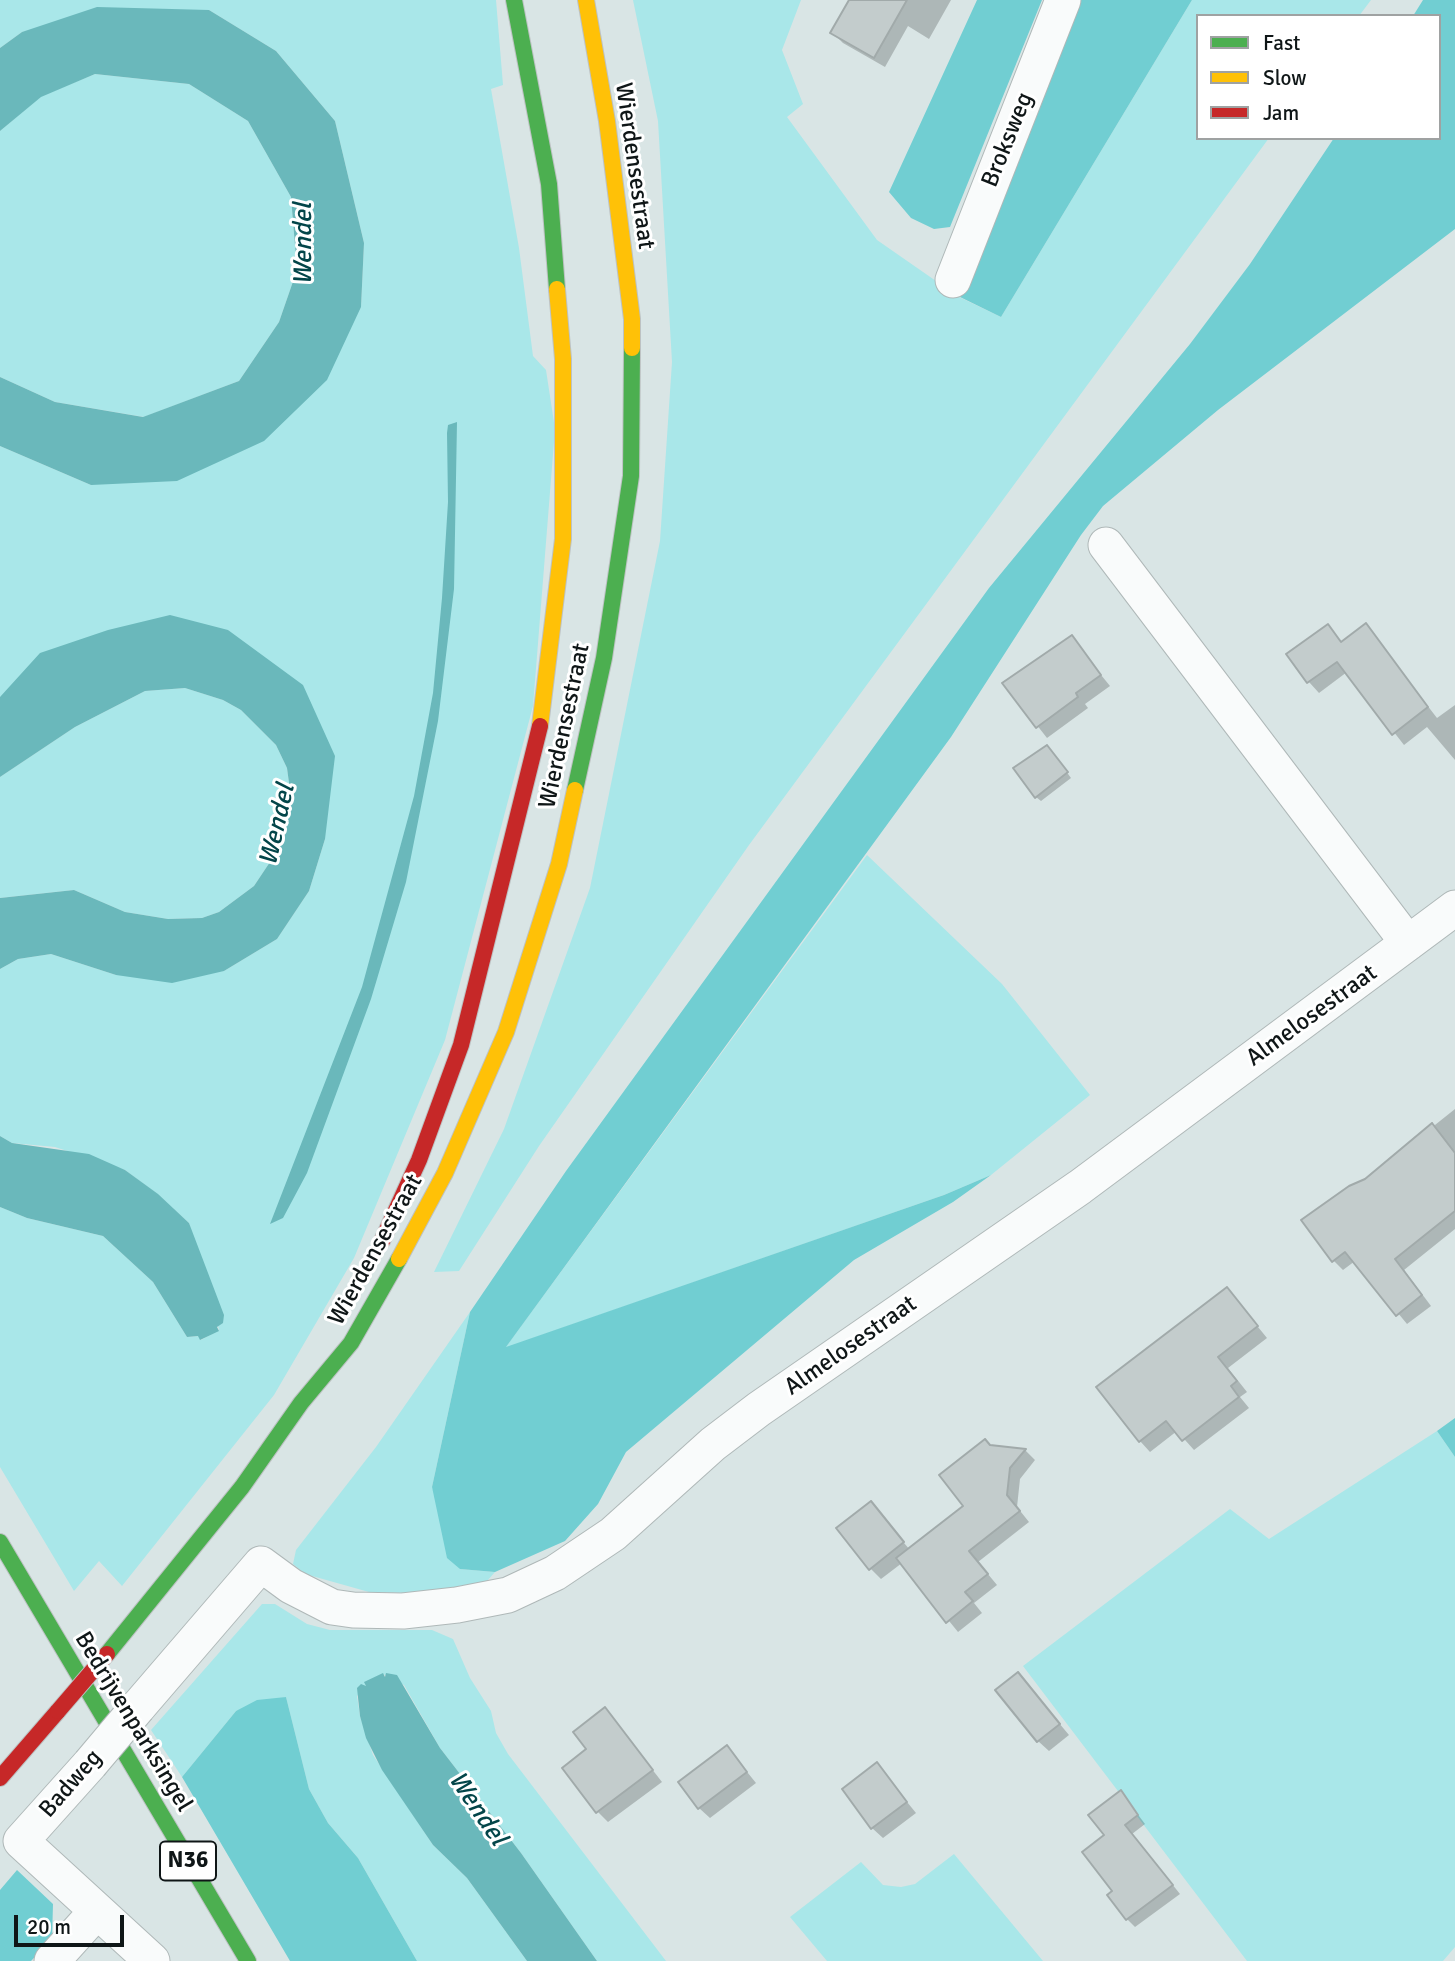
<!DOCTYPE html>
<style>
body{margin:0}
#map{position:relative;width:1455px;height:1961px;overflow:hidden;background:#d9e5e5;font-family:Signika,sans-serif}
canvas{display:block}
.legend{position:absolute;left:1196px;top:14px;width:245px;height:126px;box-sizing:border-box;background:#fff;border:2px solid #9fa2a2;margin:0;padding:9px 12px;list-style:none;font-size:21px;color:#0f1617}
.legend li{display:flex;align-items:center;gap:14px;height:35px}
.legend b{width:35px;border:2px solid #9fa2a2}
.scale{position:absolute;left:14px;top:1915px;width:110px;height:32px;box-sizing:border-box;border:4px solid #0f1617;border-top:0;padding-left:9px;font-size:21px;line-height:24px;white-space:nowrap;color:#0f1617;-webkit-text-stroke:5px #fff;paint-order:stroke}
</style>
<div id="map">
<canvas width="1455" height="1961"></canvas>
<ul class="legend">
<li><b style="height:9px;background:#4caf50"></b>Fast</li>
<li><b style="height:9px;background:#ffc107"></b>Slow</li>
<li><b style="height:9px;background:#c62828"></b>Jam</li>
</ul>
<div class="scale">20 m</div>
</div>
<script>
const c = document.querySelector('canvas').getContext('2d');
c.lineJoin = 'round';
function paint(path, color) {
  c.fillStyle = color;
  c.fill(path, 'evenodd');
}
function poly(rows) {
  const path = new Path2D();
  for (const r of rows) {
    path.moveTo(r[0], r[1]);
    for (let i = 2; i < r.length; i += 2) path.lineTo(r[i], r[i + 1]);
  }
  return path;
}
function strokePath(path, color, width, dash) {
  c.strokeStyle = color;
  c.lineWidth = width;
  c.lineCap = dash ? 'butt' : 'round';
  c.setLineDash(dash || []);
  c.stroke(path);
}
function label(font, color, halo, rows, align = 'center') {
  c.font = font + ' Signika,sans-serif';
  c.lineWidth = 6;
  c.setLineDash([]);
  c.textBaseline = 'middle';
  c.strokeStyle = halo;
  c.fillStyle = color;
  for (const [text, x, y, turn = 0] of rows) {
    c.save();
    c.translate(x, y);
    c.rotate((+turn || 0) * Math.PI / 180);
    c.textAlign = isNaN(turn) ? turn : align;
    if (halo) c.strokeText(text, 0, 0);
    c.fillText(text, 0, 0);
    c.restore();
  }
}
const green = poly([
 [0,0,496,0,503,85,491,89,519,248,533,356,546,370,555,429,533,706,445,1040,354,1258,274,1395,122,1586,99,1561,74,1591,0,1467,0,1207,27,1218,103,1236,153,1282,187,1337,199,1336,201,1340,219,1330,189,1223,157,1194,125,1170,55,1147,12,1143,0,1136,0,969,18,959,51,954,116,975,224,971,277,939,309,891,325,839,228,630,0,697,0,446,91,485,361,307,364,243,335,121,276,51,209,10,22,32,0,48],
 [633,0,801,0,782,50,803,104,787,117,877,240,959,297,1001,317,1192,0,1371,0,1359,16,1198,16,1198,138,1269,138,749,845,539,1146,459,1271,434,1272,504,1129,590,888,660,541,672,362,658,121],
 [95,74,189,84,248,121,291,197,297,270,279,322,239,381,144,417,55,402,0,377,0,131,41,96],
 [185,688,223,700,241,710,276,745,287,768,290,790,287,824,280,847,254,886,219,912,202,918,168,919,125,912,74,890,0,898,0,777,75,727,145,691],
 [867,855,1002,984,1090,1095,991,1175,944,1195,505,1348],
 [470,1312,432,1487,460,1569,495,1572,480,1589,410,1593,369,1592,305,1574,293,1564,296,1550,376,1447],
 [1437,1431,1455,1457,1455,1947,1443,1961,1247,1961,1023,1666,1230,1509,1269,1539],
 [262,1604,275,1604,307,1624,330,1630,432,1630,453,1639,470,1678,491,1711,496,1733,508,1754,666,1961,597,1961,521,1853,440,1748,404,1685,383,1674,365,1682,366,1686,357,1696,360,1716,373,1755,433,1845,467,1878,527,1961,417,1961,358,1858,328,1823,309,1789,286,1697,236,1711,182,1777,151,1730],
 [954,1854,1043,1961,827,1961,790,1917,861,1862,883,1885,901,1887,915,1884]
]);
const forest = poly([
 [977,0,1042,0,950,227,934,229,911,218,889,192],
 [1073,0,1192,0,1001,317,960,297],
 [1423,0,1455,0,1455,229,1218,410,1103,506,1081,535,951,737,506,1347,944,1195,991,1175,953,1202,854,1260,626,1452,598,1504,565,1541,495,1572,460,1569,447,1558,432,1487,470,1312,566,1171,989,588,1190,344,1250,264,1334,138,1439,138,1439,16,1413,16],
 [1455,1418,1455,1457,1437,1431],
 [286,1697,309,1789,328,1823,358,1858,417,1961,290,1961,182,1777,236,1711,257,1700],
 [17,1870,53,1904,52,1939,31,1961,0,1961,0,1890]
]);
const water = poly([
 [97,7,209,10,276,51,335,121,364,243,361,307,327,380,264,441,177,481,91,485,0,446,0,377,55,402,143,417,239,381,279,322,297,270,291,197,248,121,189,84,95,74,41,97,0,131,0,48,22,32],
 [457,422,454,589,438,721,406,882,371,999,307,1173,283,1218,270,1224,362,987,414,796,433,693,442,598,448,502,447,433,448,425],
 [170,615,228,630,303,685,335,756,325,839,309,891,277,939,224,971,172,983,116,975,51,954,18,959,0,969,0,898,74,890,125,912,168,919,202,918,219,912,254,886,280,847,287,824,290,790,287,768,276,745,241,710,223,700,185,688,145,691,75,727,0,777,0,697,40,653,108,630],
 [0,1136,12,1143,89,1154,125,1170,158,1194,189,1223,224,1315,223,1323,217,1327,219,1331,200,1340,198,1336,187,1337,153,1282,103,1236,27,1218,0,1207],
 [383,1673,385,1677,386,1673,397,1675,440,1748,521,1853,597,1961,527,1961,467,1878,433,1845,382,1770,366,1738,360,1716,357,1688,361,1684,366,1686,364,1682]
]);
const shadow = poly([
 [851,0,951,0,929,39,908,26,885,67,843,43,833,33],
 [1327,626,1343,643,1366,626,1437,718,1455,705,1455,760,1427,727,1404,745,1347,672,1319,693,1309,682,1289,655],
 [1071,638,1110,686,1085,704,1088,708,1047,738,1004,683],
 [1052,752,1071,778,1041,801,1036,797],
 [1455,1109,1455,1229,1404,1270,1431,1306,1407,1324,1355,1261,1343,1270,1333,1260,1366,1180],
 [1227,1289,1267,1338,1228,1368,1247,1392,1240,1397,1249,1408,1194,1450,1177,1431,1150,1452,1140,1441],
 [990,1446,1025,1450,1035,1460,1020,1479,1017,1507,1029,1522,978,1562,997,1585,974,1603,982,1613,958,1632,902,1563,881,1579,871,1569,871,1504,910,1550,966,1507],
 [1018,1674,1069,1735,1049,1751,1038,1741],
 [605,1709,662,1782,608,1822,598,1812,589,1750],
 [727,1747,756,1783,710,1818,699,1808],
 [877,1765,916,1813,883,1838,872,1828],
 [1121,1792,1145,1824,1132,1834,1180,1894,1135,1927,1127,1919,1114,1892,1107,1835]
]);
const building = poly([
 [849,0,907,0,874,58,830,33,849,0],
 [1366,623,1428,707,1392,735,1337,662,1307,683,1286,654,1328,624,1341,642,1366,623],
 [1072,635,1101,675,1076,693,1078,697,1036,728,1002,683,1072,635],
 [1047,745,1068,772,1035,798,1013,768,1047,745],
 [1432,1123,1455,1153,1455,1211,1395,1259,1422,1295,1396,1316,1345,1252,1332,1262,1301,1220,1349,1186,1365,1179,1432,1123],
 [1227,1287,1258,1326,1218,1357,1237,1381,1231,1386,1239,1397,1182,1441,1166,1421,1139,1442,1096,1387,1227,1287],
 [985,1439,990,1445,1026,1449,1010,1468,1007,1495,1020,1511,969,1551,988,1574,965,1592,973,1601,946,1623,896,1558,963,1506,939,1475,985,1439],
 [871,1501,904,1542,869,1570,836,1528,871,1501],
 [1018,1672,1060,1724,1037,1742,995,1690,1018,1672],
 [605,1707,653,1770,596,1813,562,1768,586,1749,573,1732,605,1707],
 [727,1745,747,1772,698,1809,678,1782,727,1745],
 [877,1762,907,1802,871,1829,842,1789,877,1762],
 [1121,1790,1138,1815,1125,1825,1173,1885,1126,1920,1107,1895,1112,1891,1082,1852,1104,1835,1088,1815,1121,1790]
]);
const street = poly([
 [953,280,1063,0],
 [1106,545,1408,943],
 [138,1707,261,1564,291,1586,332,1607,353,1610,403,1611,457,1605,508,1595,555,1573,613,1534,713,1444,759,1409,1080,1187,1455,908],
 [90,1764,21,1841,152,1961],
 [52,1961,97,1911]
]);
const fast = poly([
 [514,0,549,184,557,289],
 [575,790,604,658,631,476,632,348],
 [0,1542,248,1961],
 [107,1654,242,1487,301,1403,351,1343,399,1259]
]);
const slow = poly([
 [586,0,607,121,632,319,632,348],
 [540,726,563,539,563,359,557,289],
 [399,1259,445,1173,506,1032,559,864,575,790]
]);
const jam = poly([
 [382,1241,419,1160,461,1045,540,726],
 [0,1778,58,1711]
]);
const streetBridge = poly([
 [90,1764,138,1707]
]);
const jamBridge = poly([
 [58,1711,107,1654]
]);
const shields = [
 [188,1861,56]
];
const shieldNames = [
 ["N36",188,1861]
];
const streetNames = [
 ["Broksweg",1008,140,-68],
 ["Wierdensestraat",634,166,82],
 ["Wierdensestraat",565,726,-78],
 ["Almelosestraat",1312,1016,-36],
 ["Wierdensestraat",376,1250,-61],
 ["Almelosestraat",851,1346,-35],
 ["Bedrijvenparksingel",133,1722,59],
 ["Badweg",71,1784,-49]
];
const waterNames = [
 ["Wendel",304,244,-90],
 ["Wendel",278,825,-77],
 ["Wendel",477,1809,56]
];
paint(green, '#a9e7e9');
paint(forest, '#71ced2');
paint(water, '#6ab8bb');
paint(shadow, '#0003');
paint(building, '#c3cccc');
strokePath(building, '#a1aaaa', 2);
strokePath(street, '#afb8b8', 37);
strokePath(fast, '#bdc2c3', 18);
strokePath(slow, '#bdc2c3', 18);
strokePath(jam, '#bdc2c3', 18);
strokePath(street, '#f9fbfb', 35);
strokePath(fast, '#4caf50', 16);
strokePath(slow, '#ffc107', 16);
strokePath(jam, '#c62828', 16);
strokePath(streetBridge, '#afb8b8', 37, []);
strokePath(jamBridge, '#bdc2c3', 18, []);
strokePath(streetBridge, '#f9fbfb', 35);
strokePath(jamBridge, '#c62828', 16);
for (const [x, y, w] of shields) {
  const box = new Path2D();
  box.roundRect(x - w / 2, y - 19.5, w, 39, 5);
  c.fillStyle = '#fff';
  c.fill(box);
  strokePath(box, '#0f1617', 2);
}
label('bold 23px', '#0f1617', null, shieldNames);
label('24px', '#0f1617', '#fff', streetNames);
label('italic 26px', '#034549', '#fff', waterNames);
</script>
